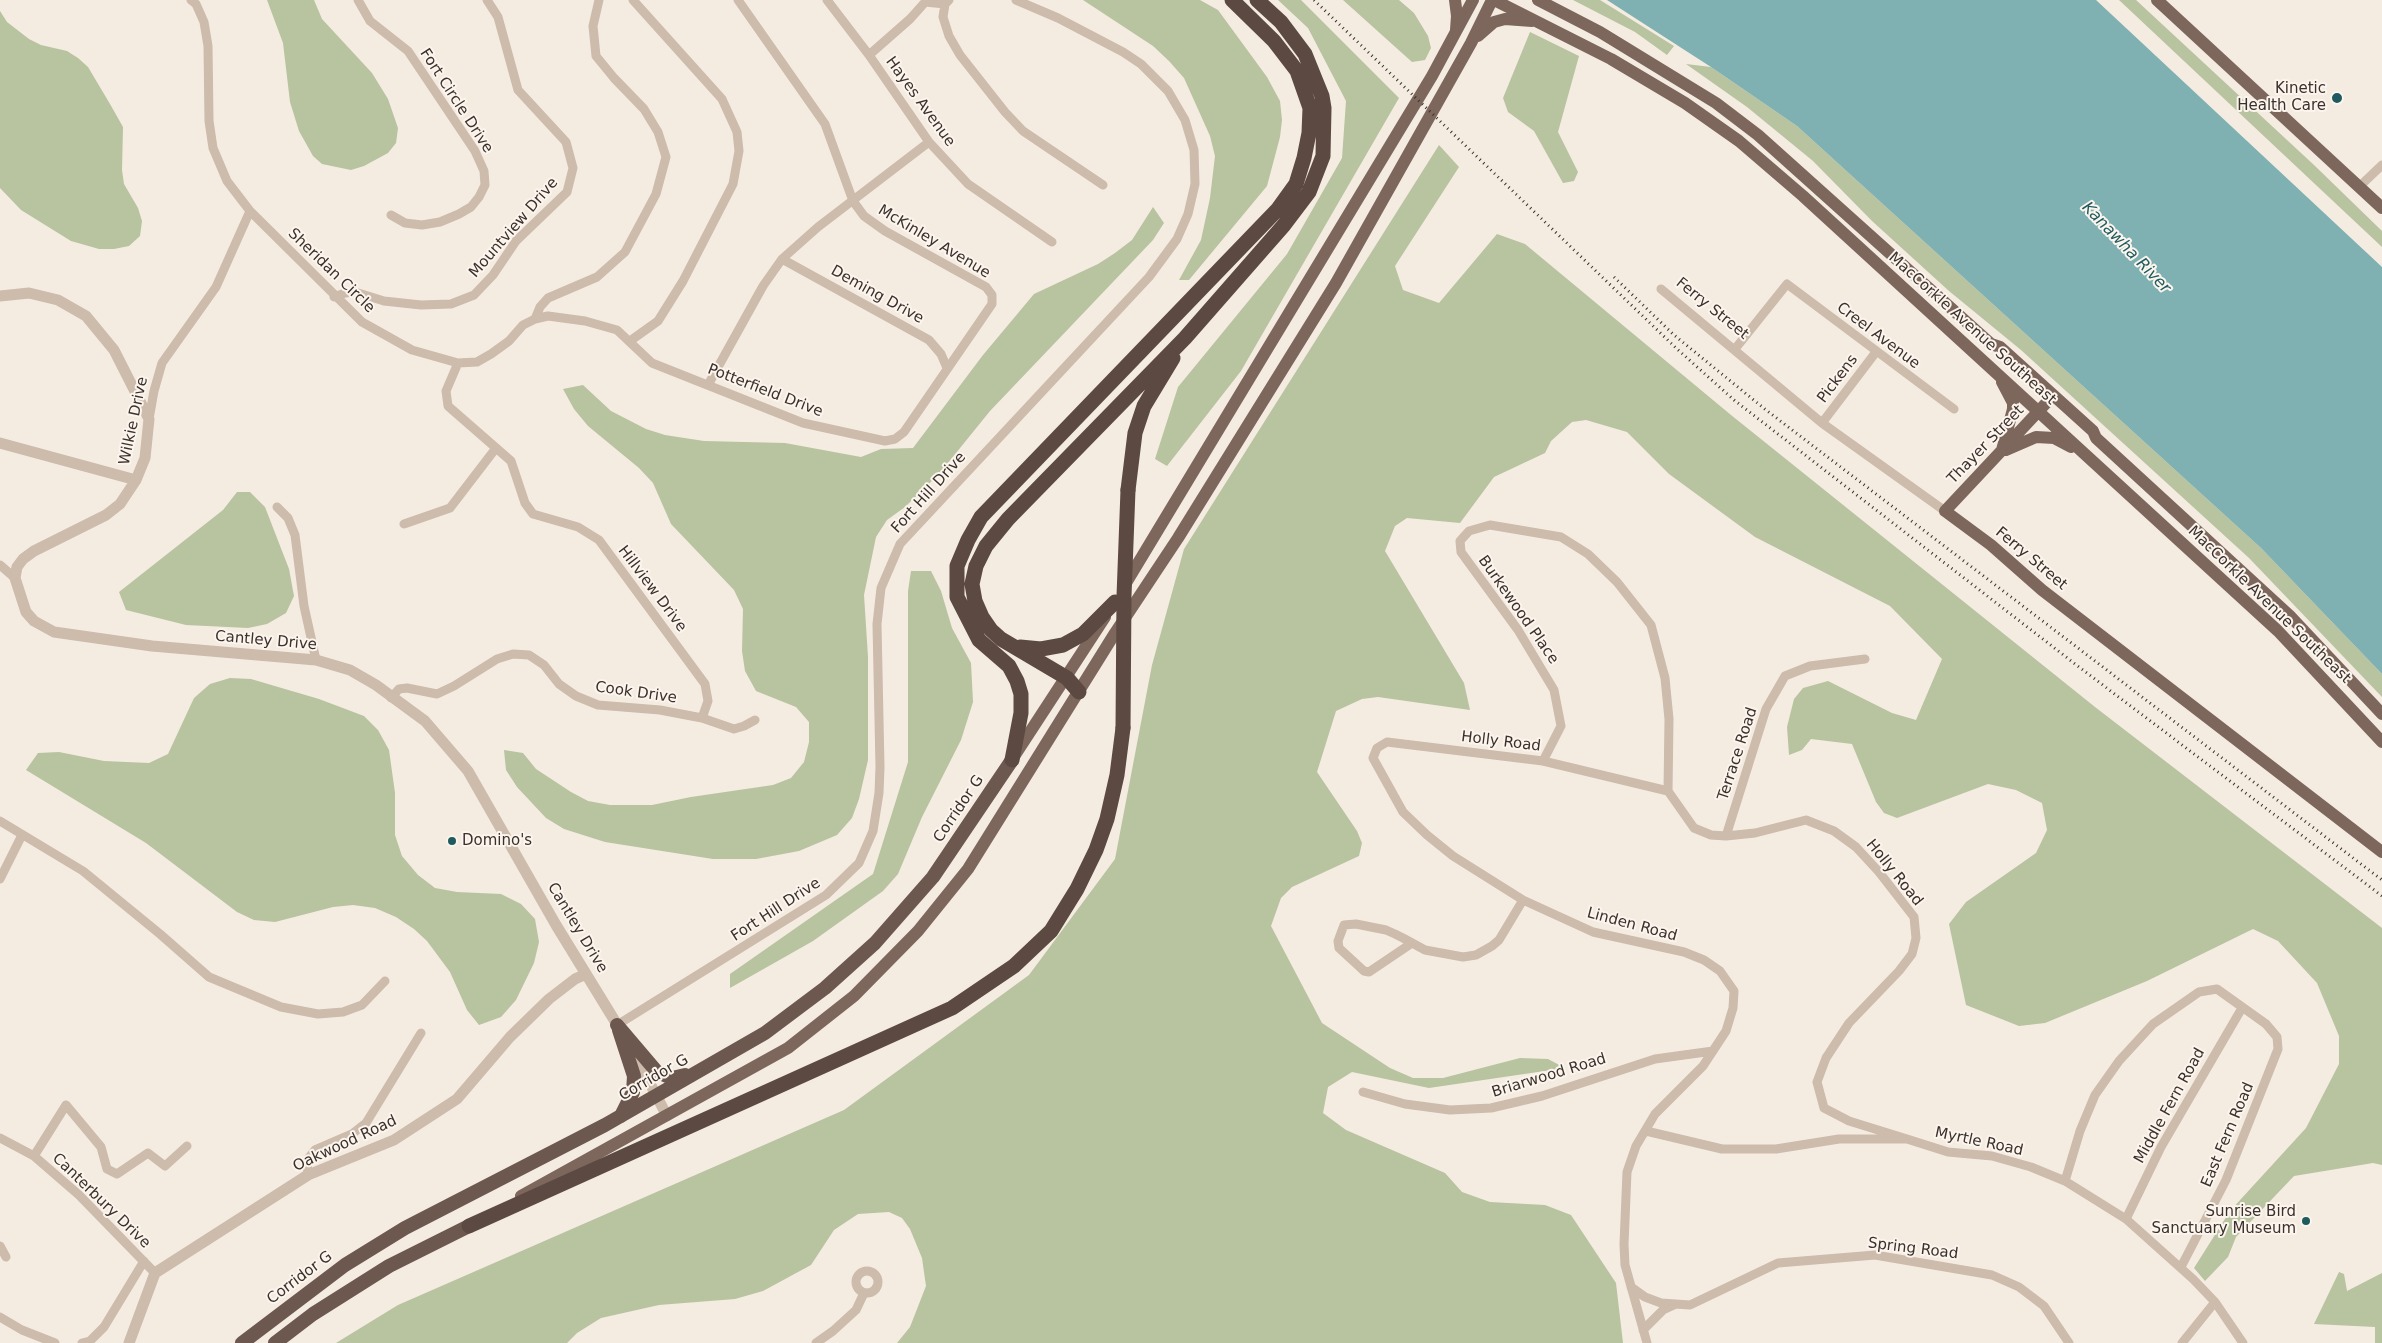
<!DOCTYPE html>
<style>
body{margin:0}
canvas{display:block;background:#f4ebe1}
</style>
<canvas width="2382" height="1343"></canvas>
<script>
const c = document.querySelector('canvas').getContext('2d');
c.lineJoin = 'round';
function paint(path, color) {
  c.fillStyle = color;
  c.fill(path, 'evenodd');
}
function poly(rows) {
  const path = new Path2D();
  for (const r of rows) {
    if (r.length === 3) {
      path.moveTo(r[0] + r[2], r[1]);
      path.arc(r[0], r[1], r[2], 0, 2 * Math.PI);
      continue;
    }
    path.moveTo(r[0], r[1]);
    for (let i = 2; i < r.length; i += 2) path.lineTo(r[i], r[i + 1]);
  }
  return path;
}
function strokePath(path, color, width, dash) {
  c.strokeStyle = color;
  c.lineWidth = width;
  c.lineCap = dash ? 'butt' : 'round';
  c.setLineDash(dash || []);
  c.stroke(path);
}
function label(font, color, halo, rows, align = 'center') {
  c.font = font + ' "DejaVu Sans",sans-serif';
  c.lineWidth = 4;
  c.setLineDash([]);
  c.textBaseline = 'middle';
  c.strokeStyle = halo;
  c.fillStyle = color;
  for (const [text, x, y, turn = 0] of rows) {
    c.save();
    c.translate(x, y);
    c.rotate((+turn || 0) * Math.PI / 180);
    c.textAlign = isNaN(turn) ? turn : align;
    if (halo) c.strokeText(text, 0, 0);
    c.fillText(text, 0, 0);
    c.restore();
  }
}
const green = poly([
 [267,0,314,0,322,19,372,73,388,99,398,128,396,143,388,153,364,166,351,170,322,164,313,156,299,131,290,102,283,43],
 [1083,0,1200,0,1218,10,1267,77,1280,101,1282,120,1280,137,1267,186,1189,280,1179,280,1201,240,1210,198,1215,156,1210,136,1184,78,1169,61,1153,46],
 [1278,0,1301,0,1399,98,1241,371,1167,466,1155,459,1178,387,1287,254,1342,158,1346,101,1308,28],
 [1343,0,1399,0,1414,13,1428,36,1431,48,1425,60,1412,62],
 [1573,0,1600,0,1674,46,1667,55,1635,32],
 [2119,0,2136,0,2314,165,2382,231,2382,247],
 [0,11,7,22,29,39,41,45,67,51,78,58,88,67,110,104,123,127,122,170,124,184,138,208,142,221,140,236,129,246,114,249,99,249,71,241,21,210,0,188],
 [1530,32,1579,56,1558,132,1578,172,1574,181,1563,183,1534,131,1508,112,1503,98],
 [1686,64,1711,67,1797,126,2261,548,2382,674,2382,697,2249,558,2021,350,1949,291,1872,221,1813,161,1747,107],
 [1439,145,1459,167,1395,266,1403,290,1439,303,1497,234,1525,244,1731,415,2095,707,2382,928,2382,1165,2373,1163,2294,1176,2236,1237,2228,1257,2205,1281,2194,1268,2230,1211,2306,1128,2339,1064,2339,1036,2317,983,2278,941,2253,929,2147,981,2045,1023,2019,1026,1966,1005,1949,924,1966,902,2036,853,2047,830,2042,803,2016,790,1988,784,1897,818,1884,813,1876,802,1852,744,1811,739,1802,750,1789,755,1787,727,1794,699,1803,688,1828,681,1892,713,1916,720,1942,659,1890,606,1755,537,1669,474,1627,432,1586,420,1572,422,1551,441,1545,453,1494,477,1460,523,1407,518,1395,526,1385,551,1464,683,1470,710,1378,697,1362,699,1336,711,1317,772,1357,831,1362,843,1359,856,1292,887,1281,898,1271,926,1322,1023,1390,1068,1413,1078,1443,1078,1520,1058,1548,1059,1565,1068,1429,1088,1352,1072,1328,1087,1323,1113,1346,1130,1445,1173,1462,1192,1490,1202,1545,1205,1571,1215,1616,1283,1623,1343,897,1343,910,1327,926,1286,922,1258,910,1229,902,1218,889,1212,858,1214,834,1230,811,1265,763,1291,735,1299,659,1305,601,1318,577,1333,567,1343,336,1343,398,1305,844,1110,1029,975,1115,859,1152,665,1184,549],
 [1153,207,1164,223,1153,240,990,411,939,474,905,507,887,520,876,537,864,595,868,657,868,760,859,799,852,818,837,835,799,851,756,859,713,859,605,842,564,829,546,818,517,787,506,770,504,750,523,753,536,769,571,792,588,801,610,805,652,805,691,797,773,785,791,778,804,762,809,742,809,722,796,707,756,691,745,671,742,651,743,609,734,590,671,524,653,483,639,468,588,426,574,409,563,389,583,385,611,411,646,429,665,435,704,441,785,443,861,457,881,449,913,448,983,355,1034,294,1098,264,1115,253,1132,240],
 [237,492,250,492,265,507,289,569,294,596,286,613,267,624,248,628,186,625,126,610,119,592,223,510],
 [911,571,931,571,941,591,952,628,971,663,973,702,961,740,922,817,898,874,883,891,813,941,730,988,730,974,873,874,908,762,908,591],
 [230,678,251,679,319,699,364,716,378,730,389,750,395,793,395,835,402,856,418,875,435,888,457,892,501,894,521,904,535,919,539,942,534,963,516,1000,501,1017,479,1025,467,1010,450,972,427,941,414,929,396,917,375,908,353,905,333,907,275,922,254,920,237,912,146,843,26,770,38,753,59,752,104,761,149,763,168,754,194,698,210,684],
 [2339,1272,2344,1274,2347,1291,2382,1273,2382,1343,2375,1343,2375,1327,2314,1324]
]);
const water = poly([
 [1607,0,2096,0,2382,267,2382,674,2261,548,1797,126,1711,67]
]);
const minor = poly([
 [191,0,196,4,204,22,208,46,209,121,213,148,227,181,250,211,362,322,412,350,458,363,477,362,491,354,509,341,523,325,535,319,540,307,548,298,597,277,625,252,656,194,666,157,658,132,644,109,614,78,596,56,593,26,599,0],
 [358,0,370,21,408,51,475,151,484,171,485,185,479,197,471,207,459,214,440,222,422,225,405,223,391,215],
 [827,0,869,55,929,142,968,184,1052,242],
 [949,0,945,4,943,17,949,36,960,55,1005,112,1023,131,1103,185],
 [925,2,945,4],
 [869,55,910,19,927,0],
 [2360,186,2382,165],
 [782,259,929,340,941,354,947,368],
 [1661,289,1822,423,1945,511],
 [334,297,345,293,355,292,384,301,421,305,451,304,474,295,493,275,516,241,567,192,573,168,566,142,518,90,498,17,487,0],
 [535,319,548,316,585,321,617,330,652,363,803,423,885,441,895,439,904,432,992,304,992,295,986,287,885,231,864,216,853,201,825,124,738,0],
 [630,341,658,321,683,281,733,184,739,151,737,132,722,99,633,0],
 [1735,349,1787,284,1954,409],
 [458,363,446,391,448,406,511,461,525,503,533,514,578,527,599,540,705,684,708,701,702,718],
 [708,385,763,286,782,259,818,227,929,142],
 [149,419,154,391,162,363,216,287,250,211],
 [1822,423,1876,352],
 [277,507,288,518,295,535,304,606,316,660],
 [404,524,450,508,496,448],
 [0,565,15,578],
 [391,698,399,689,407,688,437,694,454,686,497,659,513,654,529,655,544,665,559,684,576,696,598,705,660,710,702,718,734,729,744,726,755,720],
 [1543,761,1561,726,1554,690,1518,630,1461,552,1460,541,1469,531,1490,525,1561,537,1588,554,1617,582,1651,625,1665,678,1669,719,1668,791],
 [0,821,83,871,160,934,209,977,281,1007,318,1014,343,1012,362,1005,385,981],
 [1726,836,1766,709,1785,676,1810,666,1865,659],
 [0,879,22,835],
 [1412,943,1369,972,1364,971,1339,948,1338,941,1344,925,1356,924,1386,930,1395,934,1403,938,1425,950,1463,957,1476,955,1492,946,1499,940,1523,900],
 [617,1025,826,895,859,863,873,831,879,793,880,767,877,624,881,588,900,544,1149,277,1177,239,1188,214,1195,184,1194,150,1185,120,1168,91,1141,64,1123,52,1058,18,1016,0],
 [1363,1092,1405,1104,1450,1110,1491,1108,1542,1096,1655,1059,1713,1051],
 [1646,1131,1722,1149,1776,1149,1839,1139,1907,1139,1948,1152,1992,1156,2031,1167,2065,1181,2126,1219,2193,1279,2215,1302,2243,1343],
 [0,1138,34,1156,79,1195,155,1273],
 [34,1156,66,1105,101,1147,107,1169,117,1174,148,1153,165,1166,187,1146],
 [308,1175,307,1160,315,1150,352,1134,366,1123,421,1033],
 [2065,1181,2080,1131,2095,1095,2119,1061,2153,1024,2199,992,2217,989,2266,1024,2277,1037,2278,1049,2226,1180,2181,1267],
 [2126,1219,2161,1147,2242,1008],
 [0,1246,6,1257],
 [867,1282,11],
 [1631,1287,1645,1297,1661,1303,1690,1305,1778,1263,1875,1255,1992,1275,2019,1287,2044,1306,2069,1343],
 [0,1317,22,1330,55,1343],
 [1643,1330,1663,1310,1674,1305],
 [82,1343,90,1341,104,1327,144,1261],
 [816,1343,833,1331,856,1310,864,1293],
 [1647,1343,1625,1265,1624,1244,1627,1172,1636,1146,1655,1114,1703,1066,1726,1031,1733,1008,1734,991,1720,971,1704,960,1684,952,1593,932,1523,900,1453,856,1427,835,1403,812,1373,758,1377,748,1387,742,1543,761,1668,791,1694,828,1711,835,1726,836,1755,833,1806,820,1834,831,1856,847,1879,872,1914,917,1916,938,1912,954,1899,971,1849,1023,1826,1058,1817,1082,1824,1108,1849,1121,1907,1139],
 [2182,1343,2215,1302]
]);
const tertiary = poly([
 [0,296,29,293,58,300,86,316,114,350,149,419,145,458,136,480,120,504,106,515,34,551,23,559,17,567,15,578,26,612,34,621,54,632,152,646,316,660,350,670,376,685,425,721,468,771,556,925,621,1031],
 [0,443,136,480],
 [632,1049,667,1116],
 [129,1343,155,1273,308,1175,394,1140,457,1099,510,1037,549,999,575,979,586,974]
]);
const primary = poly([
 [1455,0,1457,16,1456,30],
 [1494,0,1611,59,1685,103,1739,141,1803,196,2278,631,2382,742],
 [1538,0,1600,32,1716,103,1758,135,1991,344,2000,347,2093,431,2096,438,2291,617,2382,714],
 [2157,0,2382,208],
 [1478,36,1494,22,1505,19,1532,21],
 [2049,400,1945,511,1991,545,2042,590,2382,852],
 [2002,450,2013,409,2013,403,2002,382],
 [2006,450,2036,437,2054,438,2071,447],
 [1123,588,1432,76,1473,0],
 [1013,758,1105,617],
 [521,1196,788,1048,854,996,918,931,968,869,1115,633,1178,538,1336,283,1471,43,1492,0]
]);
const trunk = poly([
 [617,1025,657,1072,672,1078,685,1075],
 [619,1030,634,1076,633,1092,621,1116],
 [242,1343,345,1265,405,1228,605,1125,765,1033,825,988,875,943,933,877,1012,760],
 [275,1343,313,1314,389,1266,469,1226]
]);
const motorway = poly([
 [1128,490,1135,433,1144,406,1173,358],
 [1020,647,1041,649,1063,645,1083,634,1115,602],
 [1079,692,1067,678,1001,639,991,630,982,617,975,601,972,584,976,566,986,546,1008,519,1185,338,1284,225,1309,192,1323,156,1324,108,1322,96,1305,54,1281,22,1257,0],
 [1012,760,1021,713,1021,694,1017,681,1009,666,979,640,957,597,957,566,968,540,981,517,1278,209,1296,184,1304,158,1309,133,1310,108,1297,71,1274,41,1232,0],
 [469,1226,952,1008,1014,966,1051,931,1077,889,1096,850,1107,819,1117,775,1123,728]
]);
const rail = poly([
 [1314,0,1676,348,1734,400,2079,667,2382,896],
 [1614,277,1674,335,1766,410,2382,880]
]);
const motorwayBridge = poly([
 [1123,728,1124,596,1128,490]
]);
const markers = [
 [2337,98,6,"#1f5a5e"],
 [452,841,5,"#1f5a5e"],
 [2306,1221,5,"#1f5a5e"]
];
const poiNames = [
 ["Kinetic",2326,89],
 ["Health Care",2326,106],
 ["Domino's",462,841,"left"],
 ["Sunrise Bird",2296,1212],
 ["Sanctuary Museum",2296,1229]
];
const streetNames = [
 ["Fort Circle Drive",456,101,57],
 ["Hayes Avenue",920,102,54],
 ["Mountview Drive",514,228,-49],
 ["McKinley Avenue",934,242,31],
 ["Sheridan Circle",331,271,44],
 ["Deming Drive",877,295,29],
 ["Ferry Street",1712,309,39],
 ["MacCorkle Avenue Southeast",1972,329,42],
 ["Creel Avenue",1878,336,37],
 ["Pickens",1838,379,-53],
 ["Potterfield Drive",765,391,21],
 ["Wilkie Drive",134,421,-78],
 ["Thayer Street",1986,445,-46],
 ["Fort Hill Drive",929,493,-48],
 ["Ferry Street",2031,559,40],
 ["Hillview Drive",652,589,53],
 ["MacCorkle Avenue Southeast",2269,605,44],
 ["Burkewood Place",1518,610,55],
 ["Cantley Drive",266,641,5],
 ["Cook Drive",636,693,8],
 ["Holly Road",1501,742,7],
 ["Terrace Road",1738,754,-72],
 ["Corridor G",959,809,-56],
 ["Holly Road",1894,873,51],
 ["Fort Hill Drive",776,910,-33],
 ["Linden Road",1632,925,15],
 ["Cantley Drive",577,928,59],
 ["Briarwood Road",1549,1076,-17],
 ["Corridor G",654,1078,-30],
 ["Middle Fern Road",2170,1106,-61],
 ["East Fern Road",2228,1135,-67],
 ["Myrtle Road",1979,1142,12],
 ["Oakwood Road",345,1144,-25],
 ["Canterbury Drive",101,1201,44],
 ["Spring Road",1913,1249,7],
 ["Corridor G",300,1278,-37]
];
const waterNames = [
 ["Kanawha River",2126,248,46]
];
paint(green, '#b8c4a0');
paint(water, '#7fb0b2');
strokePath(minor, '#cdbbac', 9);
strokePath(tertiary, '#cdbbac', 11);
strokePath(primary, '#7d675c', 12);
strokePath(trunk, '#6c584f', 14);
strokePath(motorway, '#5c4a42', 15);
strokePath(rail, '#3b302b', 3, [1, 4]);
strokePath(motorwayBridge, '#5c4a42', 15);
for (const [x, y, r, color] of markers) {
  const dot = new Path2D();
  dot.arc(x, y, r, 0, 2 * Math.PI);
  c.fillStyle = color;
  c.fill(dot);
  strokePath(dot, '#fbf5ee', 2);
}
label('15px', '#3b302b', '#fbf5ee', poiNames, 'right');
label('15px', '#3b302b', '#fbf5ee', streetNames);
label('italic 16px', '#1f5a5e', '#fbf5ee', waterNames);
</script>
